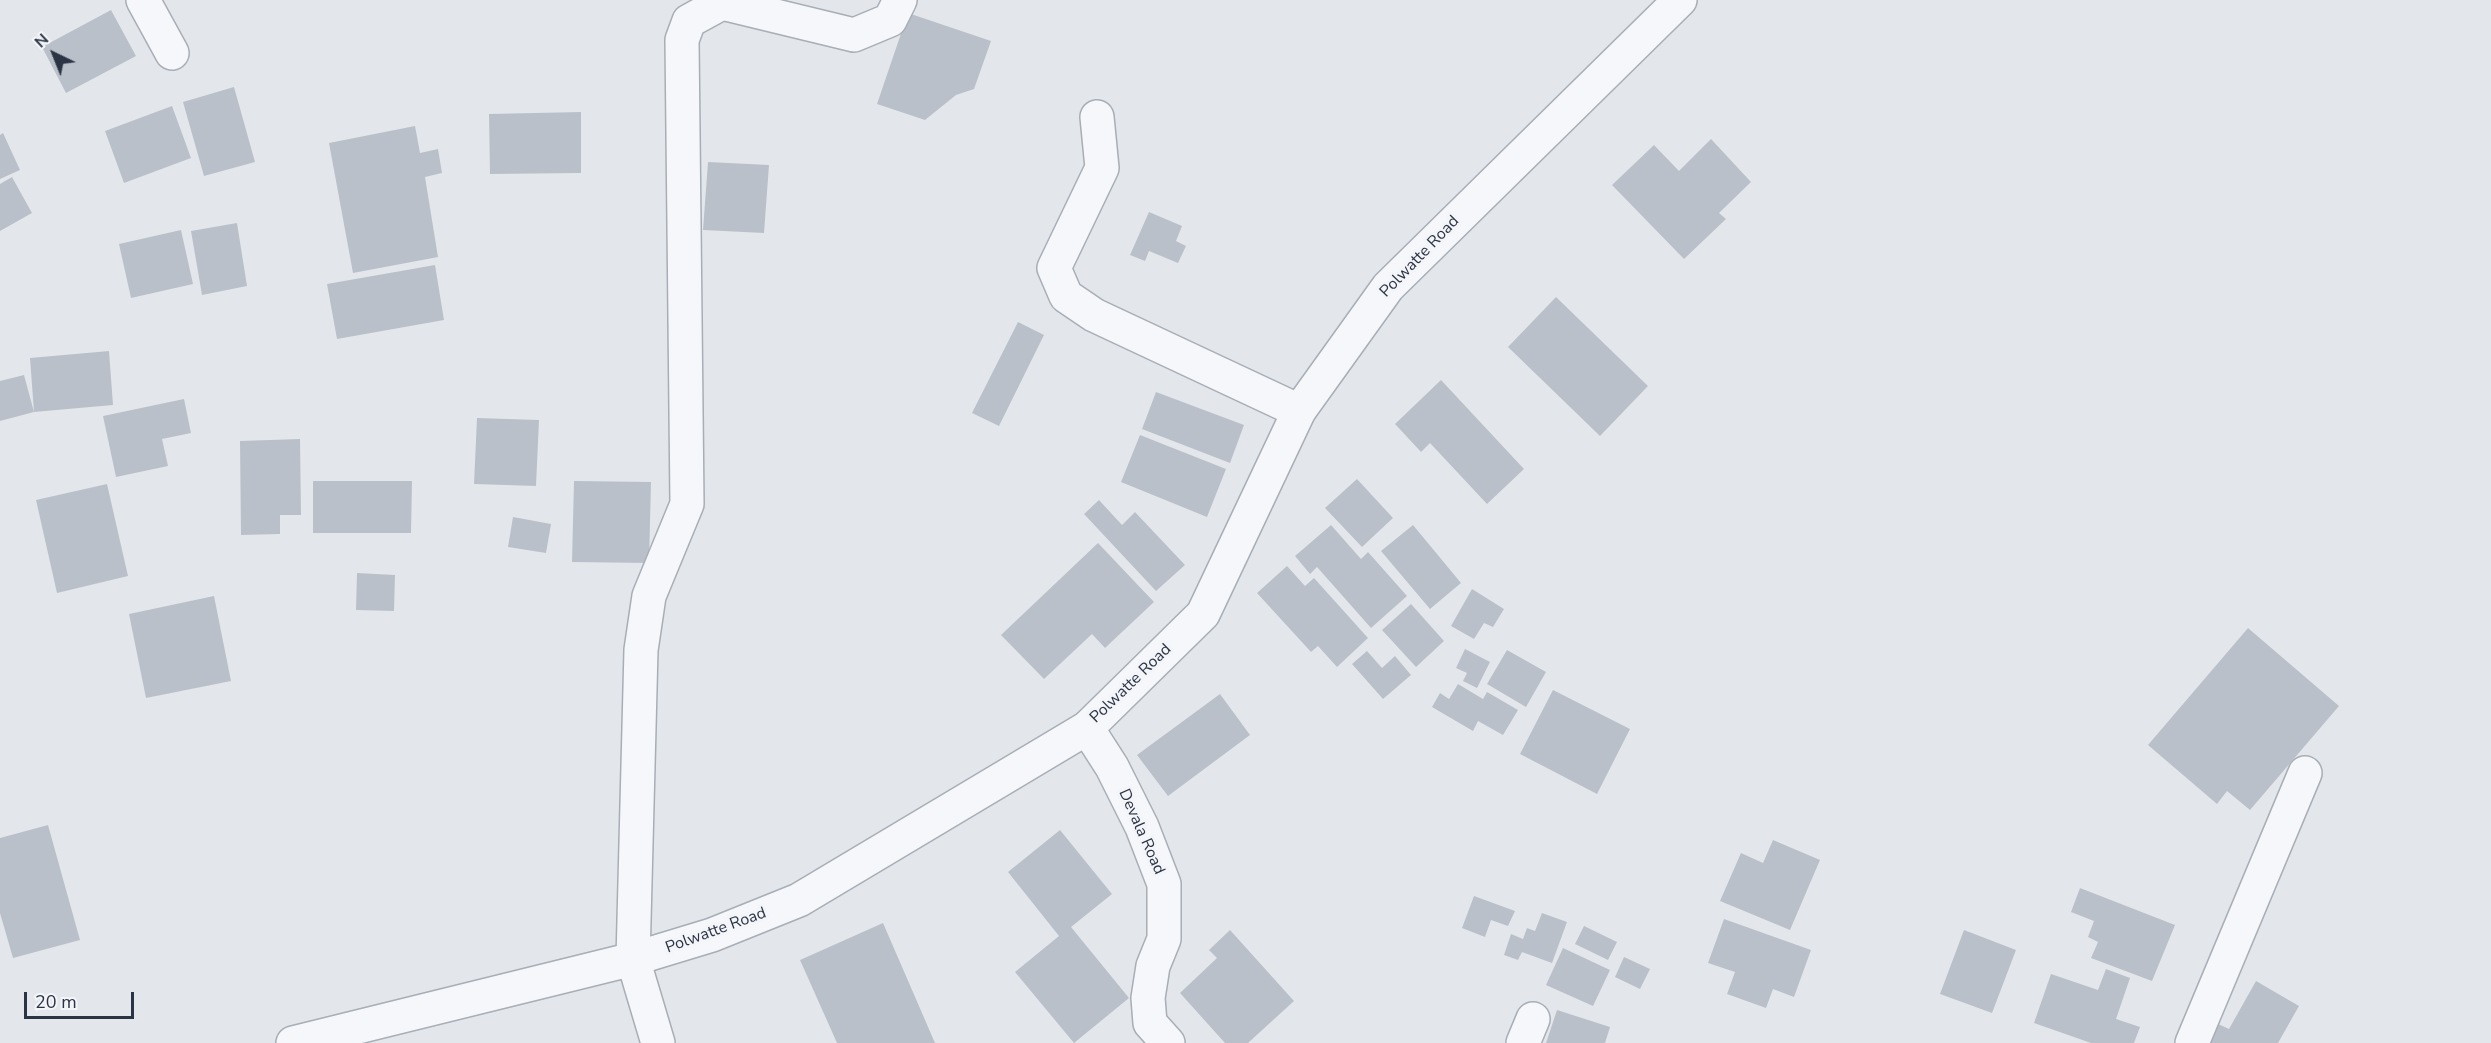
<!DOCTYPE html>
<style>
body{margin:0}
#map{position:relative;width:2491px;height:1043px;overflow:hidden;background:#e3e7ec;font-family:"Nunito Sans",sans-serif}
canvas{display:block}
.north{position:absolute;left:24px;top:24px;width:60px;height:60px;-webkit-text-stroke:4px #f3f5f9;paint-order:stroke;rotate:317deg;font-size:16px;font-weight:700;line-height:24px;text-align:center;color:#2b3444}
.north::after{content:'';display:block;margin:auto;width:21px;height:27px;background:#2b3444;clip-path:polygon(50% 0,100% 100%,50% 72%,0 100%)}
.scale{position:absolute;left:24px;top:992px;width:110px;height:27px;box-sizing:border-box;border:3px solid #2b3444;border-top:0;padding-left:8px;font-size:18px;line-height:21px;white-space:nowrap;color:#2b3444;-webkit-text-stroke:4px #f3f5f9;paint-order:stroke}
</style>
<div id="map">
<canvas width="2491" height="1043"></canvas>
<div class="north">N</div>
<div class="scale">20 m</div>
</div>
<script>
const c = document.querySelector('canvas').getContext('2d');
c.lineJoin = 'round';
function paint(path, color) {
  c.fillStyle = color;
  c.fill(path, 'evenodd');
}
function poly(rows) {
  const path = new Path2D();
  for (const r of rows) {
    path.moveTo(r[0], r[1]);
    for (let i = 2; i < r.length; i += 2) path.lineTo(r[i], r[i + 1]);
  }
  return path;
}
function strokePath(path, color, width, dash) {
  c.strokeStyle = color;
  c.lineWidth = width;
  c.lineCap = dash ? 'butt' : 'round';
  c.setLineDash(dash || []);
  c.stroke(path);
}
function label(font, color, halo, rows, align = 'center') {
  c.font = font + ' "Nunito Sans",sans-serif';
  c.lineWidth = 6;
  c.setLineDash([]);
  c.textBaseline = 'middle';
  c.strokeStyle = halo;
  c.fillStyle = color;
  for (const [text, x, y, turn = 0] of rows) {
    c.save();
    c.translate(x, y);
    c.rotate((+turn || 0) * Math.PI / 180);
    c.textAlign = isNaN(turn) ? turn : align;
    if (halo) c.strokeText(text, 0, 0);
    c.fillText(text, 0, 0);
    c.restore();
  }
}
const building = poly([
 [111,10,136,56,66,93,42,47],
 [908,13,991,41,974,89,956,95,925,120,877,104],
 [234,87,255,162,204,176,183,102],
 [172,106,191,158,124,183,105,131],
 [581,112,581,173,490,174,489,114],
 [415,126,420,153,438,149,442,173,425,177,438,257,353,273,329,143],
 [3,133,20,170,0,179,0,135],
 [1711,139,1751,182,1719,213,1726,219,1684,259,1612,185,1654,145,1679,171],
 [708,162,769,165,764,233,703,230],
 [12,177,32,213,0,231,0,184],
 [1149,212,1182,226,1176,241,1186,246,1178,263,1149,251,1145,261,1130,255],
 [237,223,247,286,202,295,191,231],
 [181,230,193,284,131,298,119,244],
 [435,265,444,320,337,339,327,284],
 [1556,297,1648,386,1600,436,1508,347],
 [1018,322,1044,335,999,426,972,413],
 [109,351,113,405,34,412,30,358],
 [24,375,34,412,0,421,0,381],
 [1441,380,1524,469,1487,504,1430,443,1421,452,1395,424],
 [1156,392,1244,425,1230,463,1142,429],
 [184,399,191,433,162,439,168,466,116,477,103,416],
 [477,418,539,420,536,486,474,484],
 [1140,435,1226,469,1207,517,1121,482],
 [300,439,301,515,280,515,280,534,241,535,240,441],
 [1357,479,1393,518,1362,547,1325,508],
 [313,481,412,481,411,533,313,533],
 [574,481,651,482,649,563,572,562],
 [107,484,128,576,57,593,36,500],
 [1099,500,1122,525,1135,512,1185,565,1156,591,1084,514],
 [513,517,551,524,546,553,508,547],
 [1331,525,1361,559,1368,552,1407,596,1371,628,1317,567,1310,574,1295,556],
 [1413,525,1461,583,1430,609,1381,551],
 [1098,543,1154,602,1105,648,1092,634,1044,679,1001,635],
 [1287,566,1305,586,1314,578,1368,638,1337,667,1318,646,1311,652,1257,593],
 [357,573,395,575,394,611,356,610],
 [1472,589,1504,609,1493,627,1484,623,1474,639,1451,626],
 [214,596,231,681,146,698,129,614],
 [1411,604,1444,641,1416,667,1382,630],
 [2248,628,2339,706,2250,810,2227,791,2217,804,2148,745],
 [1465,649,1490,662,1477,688,1463,681,1467,673,1456,668],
 [1507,650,1546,672,1526,707,1487,684],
 [1367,651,1382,668,1395,656,1411,675,1383,699,1352,664],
 [1458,684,1483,699,1487,692,1518,710,1503,735,1478,721,1473,731,1432,707,1440,693,1449,699],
 [1553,690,1630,729,1597,794,1520,754],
 [1220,694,1250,735,1168,796,1137,755],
 [48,825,80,940,13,958,0,913,0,838],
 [1060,830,1112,894,1071,927,1129,998,1074,1043,1015,972,1059,936,1008,872],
 [1773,840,1820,860,1790,930,1720,901,1741,853,1763,863],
 [2080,888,2175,925,2152,981,2091,958,2098,942,2088,937,2094,921,2071,912],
 [1474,896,1515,911,1508,926,1491,920,1485,937,1462,928],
 [1542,913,1567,922,1552,963,1522,952,1518,960,1504,955,1511,934,1523,939,1527,928,1535,931],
 [1724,919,1811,950,1794,997,1773,989,1766,1008,1727,994,1735,972,1708,963],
 [883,923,935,1043,837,1043,800,960],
 [1584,926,1617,942,1608,960,1575,944],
 [1230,930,1294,1001,1248,1043,1225,1043,1180,993,1217,958,1209,950],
 [1964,930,2016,950,1992,1013,1940,994],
 [1563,948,1610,970,1593,1006,1546,985],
 [1624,957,1650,969,1640,989,1615,977],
 [2106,969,2130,978,2116,1019,2140,1027,2134,1043,2091,1043,2034,1023,2051,974,2098,990],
 [2256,981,2299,1006,2278,1043,2204,1043,2216,1023,2229,1029],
 [1557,1010,1610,1027,1605,1043,1546,1043]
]);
const minor = poly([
 [143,0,172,53],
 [1097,117,1102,168,1054,268,1066,296,1094,315,1299,411],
 [1087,728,1112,767,1142,827,1164,884,1164,939,1153,966,1148,998,1150,1023,1168,1043],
 [658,1043,633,959,641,650,649,596,687,504,682,40,689,21,722,3,854,35,890,20,900,0],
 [1523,1043,1533,1019],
 [2192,1043,2305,773]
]);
const tertiary = poly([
 [293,1043,633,959,712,935,799,900,1087,728,1203,614,1299,411,1388,287,1680,0]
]);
const streetNames = [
 ["Polwatte Road",1420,257,-46],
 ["Polwatte Road",1131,684,-44],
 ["Devala Road",1141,832,66],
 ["Polwatte Road",716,931,-20]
];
paint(building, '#bac0c9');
strokePath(minor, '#a8aeb6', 36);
strokePath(tertiary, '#a8aeb6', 36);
strokePath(minor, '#f6f7fa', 33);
strokePath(tertiary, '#f6f7fa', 33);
label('16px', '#2b3444', '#f3f5f9', streetNames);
</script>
